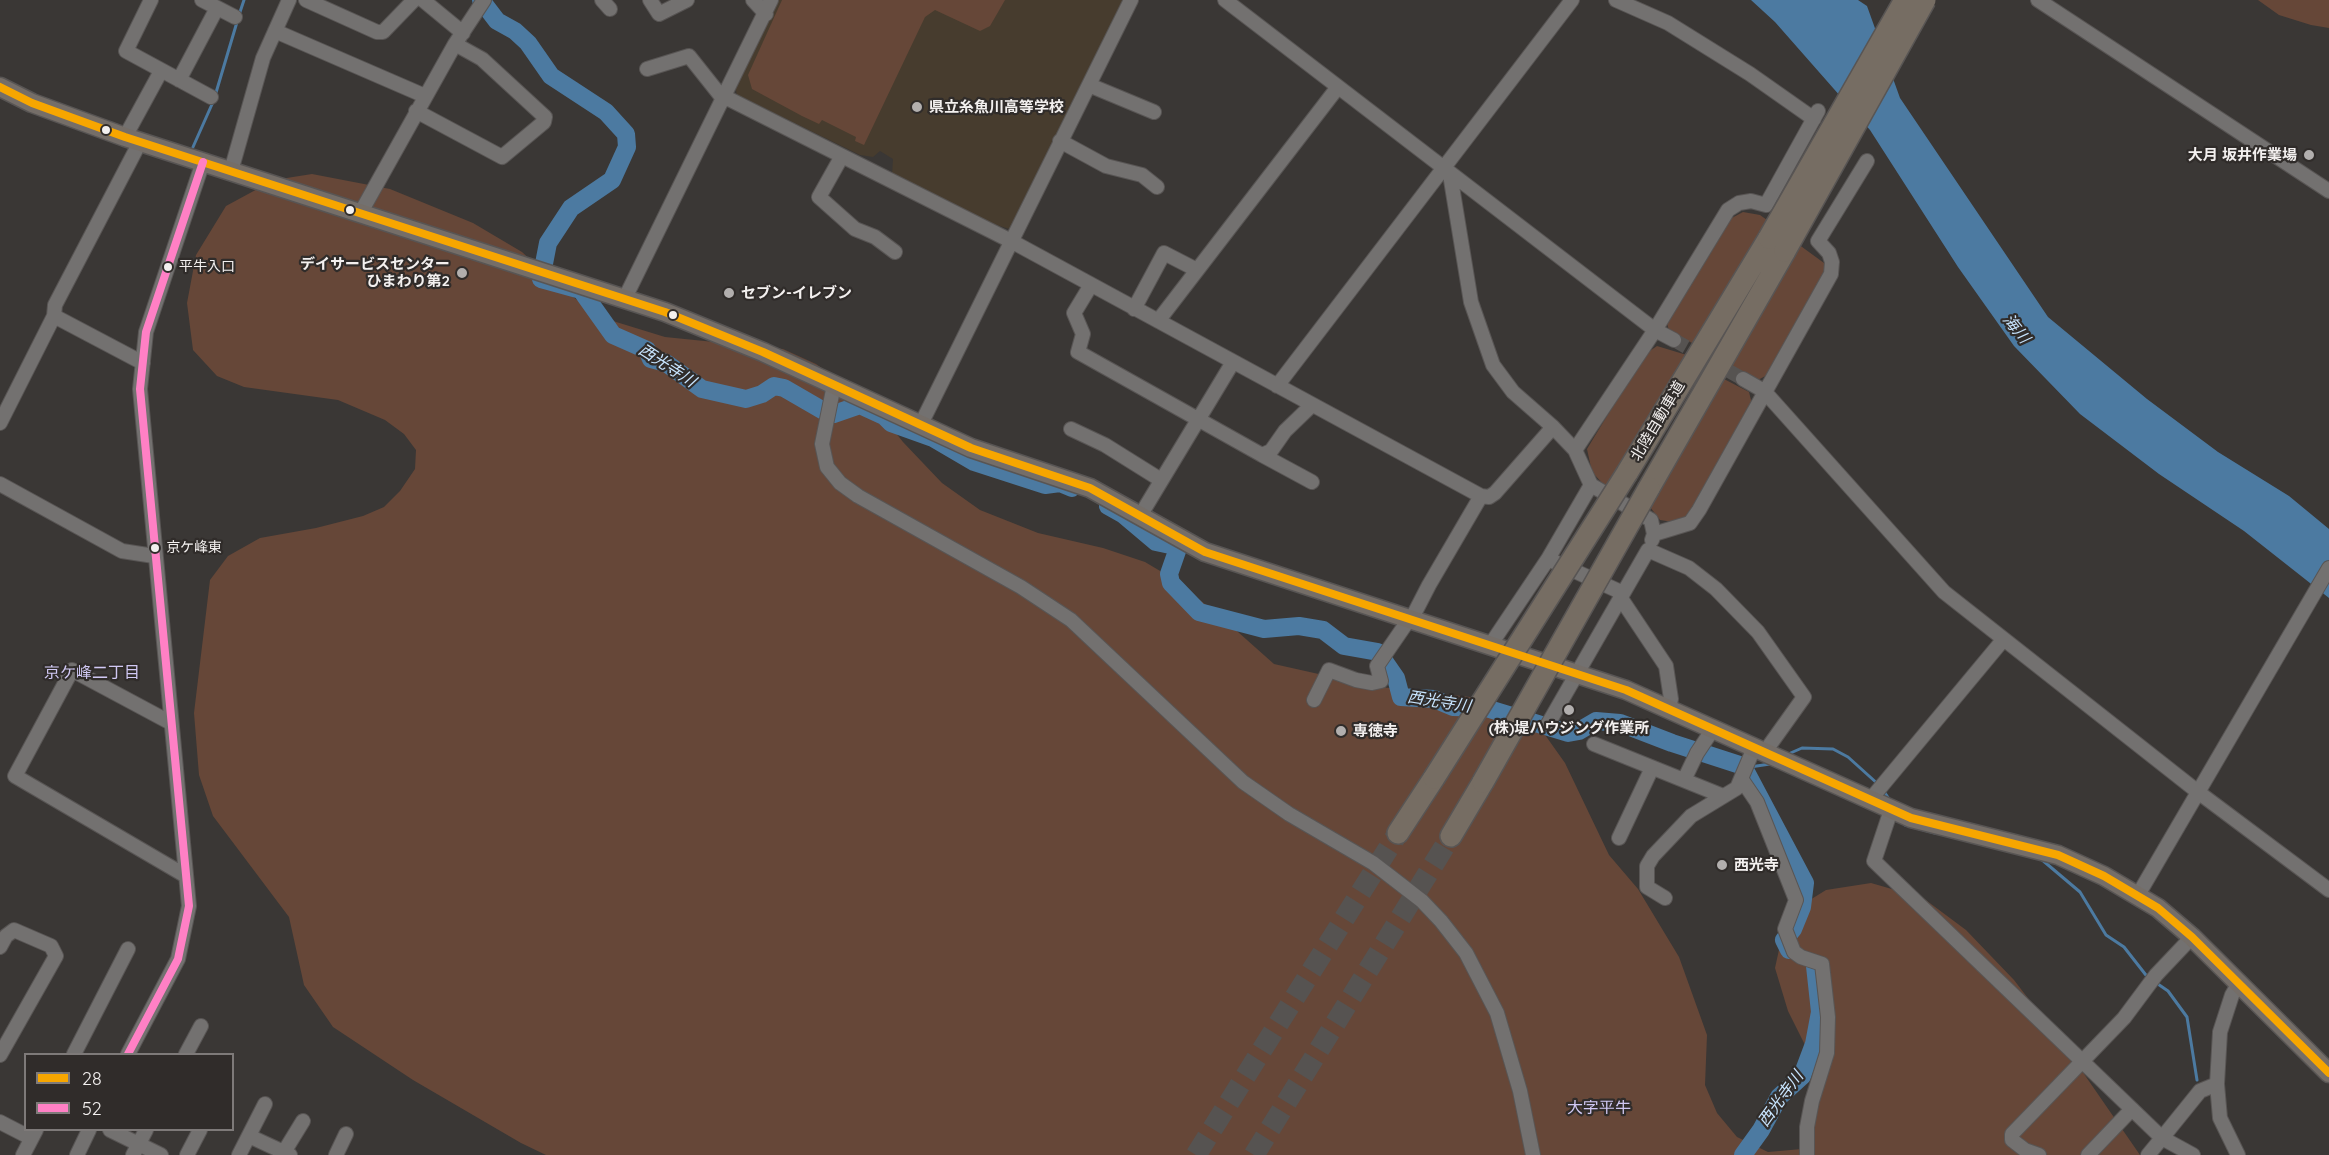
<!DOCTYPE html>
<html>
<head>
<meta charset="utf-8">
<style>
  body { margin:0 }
  #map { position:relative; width:2329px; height:1155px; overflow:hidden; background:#3a3735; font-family:Quicksand,sans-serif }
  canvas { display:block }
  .legend { position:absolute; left:24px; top:1053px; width:210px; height:78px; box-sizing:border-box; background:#302c2a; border:2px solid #7e7a79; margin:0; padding:8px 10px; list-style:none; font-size:18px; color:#f3f0ef }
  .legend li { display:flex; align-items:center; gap:12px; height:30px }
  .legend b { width:30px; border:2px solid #7e7a79 }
</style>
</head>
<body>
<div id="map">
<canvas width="2329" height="1155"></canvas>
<ul class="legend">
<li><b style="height:8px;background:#f7a600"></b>28</li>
<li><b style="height:8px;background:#ff80c5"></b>52</li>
</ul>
</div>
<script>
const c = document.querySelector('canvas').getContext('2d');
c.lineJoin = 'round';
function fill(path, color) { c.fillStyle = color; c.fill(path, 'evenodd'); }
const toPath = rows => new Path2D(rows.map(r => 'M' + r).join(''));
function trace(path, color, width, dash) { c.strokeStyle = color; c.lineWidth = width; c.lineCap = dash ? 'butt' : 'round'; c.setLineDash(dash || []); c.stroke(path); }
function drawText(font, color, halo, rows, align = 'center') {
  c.font = font + ' Quicksand,"Noto Sans JP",sans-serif'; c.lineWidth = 4.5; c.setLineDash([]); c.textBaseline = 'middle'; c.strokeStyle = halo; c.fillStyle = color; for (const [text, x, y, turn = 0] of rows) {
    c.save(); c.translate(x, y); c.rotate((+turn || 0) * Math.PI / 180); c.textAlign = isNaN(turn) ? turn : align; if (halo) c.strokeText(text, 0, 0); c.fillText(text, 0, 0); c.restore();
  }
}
const education = toPath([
  [776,0,1128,0,1013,230,993,224,892,175,893,159,880,151,873,157,860,155,737,95,735,85]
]);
const green = toPath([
  [782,0,1005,0,990,26,980,31,935,10,925,17,864,145,855,141,856,137,822,120,819,124,802,116,752,89,748,75],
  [2258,0,2329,0,2329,28,2311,25,2279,15],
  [312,174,390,189,473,223,522,252,561,288,600,317,665,337,783,349,816,364,872,403,903,442,942,483,980,510,1038,533,1103,548,1145,562,1172,578,1220,616,1274,664,1372,686,1470,697,1511,709,1543,732,1565,763,1609,855,1638,889,1679,957,1707,1035,1705,1085,1717,1113,1737,1137,1768,1152,1802,1149,1820,1096,1813,1061,1788,1011,1775,968,1782,936,1797,908,1826,890,1871,883,1923,898,1966,930,2014,980,2064,1045,2140,1155,546,1155,521,1143,413,1080,333,1027,304,985,289,917,213,816,199,775,194,713,210,580,228,556,260,538,316,528,363,516,384,507,400,491,415,469,416,450,404,434,385,420,338,400,244,387,217,376,193,350,187,303,196,255,226,206,274,180],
  [1743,212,1760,215,1767,220,1747,261,1696,345,1669,331,1667,323,1728,220],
  [1798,244,1824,263,1825,273,1767,375,1758,380,1732,366],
  [1657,346,1690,356,1611,484,1605,486,1592,472,1587,449,1644,355],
  [1724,379,1749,392,1752,404,1687,518,1673,522,1660,520,1650,507]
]);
const water = toPath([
  [1751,0,1858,0,1867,6,1900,98,2048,317,2147,399,2218,452,2289,496,2329,529,2329,598,2244,531,2159,474,2080,414,2014,346,1958,267,1870,130,1775,22]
]);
const stream = toPath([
  [239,15,244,0],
  [215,96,237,22],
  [193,147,213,102],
  [1786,755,1802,748,1833,749,1848,757,1879,785],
  [1750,767,1770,764],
  [1883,790,1891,802],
  [1905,825,1935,833],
  [2041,859,2080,892,2106,935,2124,947,2149,979],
  [2155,982,2168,991,2187,1017,2197,1080]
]);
const river = toPath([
  [481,0,497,21,515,31,528,43,551,76,606,112,626,134,627,147,612,180,571,208,548,243,541,279,581,290,613,335,647,350,651,359,666,363,702,389,746,399,762,394,774,386,784,388,822,410,834,414,860,405,884,416,891,423,933,438,974,462,1045,485,1060,483,1072,488],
  [1108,506,1124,515,1156,542,1175,546,1177,551,1169,574,1171,583,1199,612,1264,629,1299,626,1323,630,1344,646,1378,652,1396,678,1401,697,1434,699,1453,707,1486,708,1568,733,1579,731,1596,721,1620,723,1672,743,1743,766,1805,883,1802,907,1793,929,1784,940,1789,950],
  [1743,1155,1761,1130,1779,1097,1802,1076,1814,1044,1820,1012,1815,966]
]);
const minorTunnel = toPath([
  [1674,340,1743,379]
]);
const highwayTunnel = toPath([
  [1196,1155,1398,833],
  [1254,1155,1451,836]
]);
const minor = toPath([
  [151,0,126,51,211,97],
  [202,0,235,17],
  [306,0,377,32,383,32,414,0],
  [423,0,463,33],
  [602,0,610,9],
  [650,0,659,14,687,0],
  [753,0,766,14],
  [1225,0,1655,330,1674,340],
  [1616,0,1668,23,1750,74,1814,119],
  [2038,0,2329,191],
  [275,31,425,96],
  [647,69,689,56,724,100],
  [179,80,217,8],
  [1089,85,1154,112],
  [725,97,1011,241,1481,496,1489,497,1495,493,1553,427,1575,450,1591,485,1548,559,1623,593],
  [416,111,502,157,544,122,545,117,482,59,455,44],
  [125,137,161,71],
  [1060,141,1106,166,1142,175,1157,187],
  [842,156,819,197,855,229,875,237,895,252],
  [231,171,263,58,289,0],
  [1450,174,1471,302,1493,365,1513,392,1553,427],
  [361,212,455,44,484,0],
  [1091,285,1074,313,1083,334,1078,352,1262,455,1271,451,1285,431,1312,405],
  [625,298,771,0],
  [1134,309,1164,253,1197,270],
  [54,316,143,363],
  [1158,321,1338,87],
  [1743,379,1764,391,1944,592,2198,792,2329,890],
  [834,385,822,444,827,467,840,483,858,496,1021,587,1071,620,1243,782,1289,814,1373,863,1422,901,1441,921,1466,953,1497,1013,1520,1091,1533,1155],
  [1277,386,1572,0],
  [0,423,54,316,55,305,140,142],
  [921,424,1131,0],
  [1071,429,1105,445,1161,480],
  [1575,450,1655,330,1728,210,1739,203,1751,201,1766,205,1818,111],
  [1262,455,1312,482],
  [0,484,122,551,154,556],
  [1591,485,1651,520,1654,534,1652,540],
  [1140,516,1233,362],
  [1654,534,1690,523,1699,510,1831,274,1832,262,1829,253,1818,241,1867,161],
  [1620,597,1666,666,1671,699,1669,709],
  [1412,618,1429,585,1481,496],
  [1491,644,1548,559],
  [1314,700,1329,670,1356,680,1372,683,1381,681,1377,666,1410,618],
  [171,723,72,670,15,776,186,876],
  [1548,724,1648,550,1689,568,1716,589,1758,632,1804,697,1764,753],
  [1594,744,1723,796],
  [1684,780,1697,753,1713,729],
  [1742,780,1757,802,1796,900,1785,929,1794,952,1801,957,1822,964,1828,1017,1827,1053,1812,1101,1807,1127,1807,1155],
  [1870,800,2003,640],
  [1891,810,1874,861,2162,1138,2200,1091,2217,1084],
  [1619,838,1652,768],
  [2138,895,2329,568],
  [1665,898,1647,887,1647,866,1653,856,1691,816,1737,788,1754,748],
  [0,947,6,936,14,930,51,946,56,956,0,1055],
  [74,1054,128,949],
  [128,1054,178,959,189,906,140,389,146,332,203,162],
  [186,1054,201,1026],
  [0,1122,31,1138],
  [110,1130,161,1155],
  [249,1136,290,1155],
  [284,1152,303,1121],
  [23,1155,36,1130],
  [77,1155,89,1130],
  [133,1155,146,1130],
  [187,1155,200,1130],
  [239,1155,265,1104],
  [336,1155,346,1134],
  [2039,1155,2025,1150,2012,1140,2012,1134,2124,1018,2156,975,2192,937],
  [2088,1155,2132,1109],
  [2148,1155,2162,1138,2193,1155],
  [2238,1155,2220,1118,2217,1084,2220,1032,2232,995,2239,983]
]);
const major = toPath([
  [0,87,32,103,125,137,665,312,763,352,971,448,1090,488,1205,552,1626,690,1911,818,2058,855,2104,876,2158,908,2192,937,2329,1073]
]);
const highway = toPath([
  [1627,473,1769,238],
  [1649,488,1785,251],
  [1398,833,1434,778],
  [1451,836,1483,782]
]);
const highwayBridge = toPath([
  [1769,238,1905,0],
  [1785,251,1925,0],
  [1434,778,1627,473],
  [1483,782,1649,488]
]);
const bus1 = toPath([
  [0,87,32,103,125,137,665,312,763,352,971,448,1090,488,1205,552,1626,690,1911,818,2058,855,2104,876,2158,908,2192,937,2329,1073]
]);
const bus2 = toPath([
  [128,1054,178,959,189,906,140,389,146,332,203,162]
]);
const markers = [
  [917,107,6,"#b2afae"],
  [106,130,5,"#f3f0ef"],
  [2309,155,6,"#b2afae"],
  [350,210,5,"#f3f0ef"],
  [168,267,5,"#f3f0ef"],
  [462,273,6,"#b2afae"],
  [729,293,6,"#b2afae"],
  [673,315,5,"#f3f0ef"],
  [155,548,5,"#f3f0ef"],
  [1569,710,6,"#b2afae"],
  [1341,731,6,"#b2afae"],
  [1722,865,6,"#b2afae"]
];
const busNames = [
  ["平牛入口",179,267],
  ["京ケ峰東",166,548]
];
const poiNames = [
  ["県立糸魚川高等学校",929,107],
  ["大月 坂井作業場",2297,155,"right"],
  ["デイサービスセンター",450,264,"right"],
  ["ひまわり第2",450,281,"right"],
  ["セブン-イレブン",741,293],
  ["(株)堤ハウジング作業所",1569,728,"center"],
  ["専徳寺",1353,731],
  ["西光寺",1734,865]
];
const streetNames = [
  ["北陸自動車道",1658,421,-59]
];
const waterNames = [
  ["海川",2016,329,51],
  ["西光寺川",667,366,33],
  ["西光寺川",1439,702,9],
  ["西光寺川",1781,1099,-54]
];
const neighbourhoodNames = [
  ["京ケ峰二丁目",92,673],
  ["大字平牛",1599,1108]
];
fill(education, '#473c2e');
fill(green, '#664738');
fill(water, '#4c7aa1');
trace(stream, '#4c7aa1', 3);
trace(river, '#4c7aa1', 18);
trace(minorTunnel, '#565351', 14, [14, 7]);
trace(highwayTunnel, '#565351', 21, [21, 10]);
trace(minor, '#585554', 16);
trace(major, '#585554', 21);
trace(highway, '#585554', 24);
trace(minor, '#737170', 14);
trace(major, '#756e68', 18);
trace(highway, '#766d63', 21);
trace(highwayBridge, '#585554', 24, []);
trace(highwayBridge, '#766d63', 21);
trace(bus1, '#f7a600', 8);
trace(bus2, '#ff80c5', 8);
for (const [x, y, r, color] of markers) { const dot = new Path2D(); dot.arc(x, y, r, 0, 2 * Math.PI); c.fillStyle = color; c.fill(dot); trace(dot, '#302c2a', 2); }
drawText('14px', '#f3f0ef', '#302c2a', busNames, 'left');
drawText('bold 15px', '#f3f0ef', '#302c2a', poiNames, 'left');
drawText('15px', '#f3f0ef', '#302c2a', streetNames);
drawText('italic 16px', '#c8e5ff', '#302c2a', waterNames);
drawText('16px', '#d0c8f3', '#302c2a', neighbourhoodNames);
</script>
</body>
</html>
